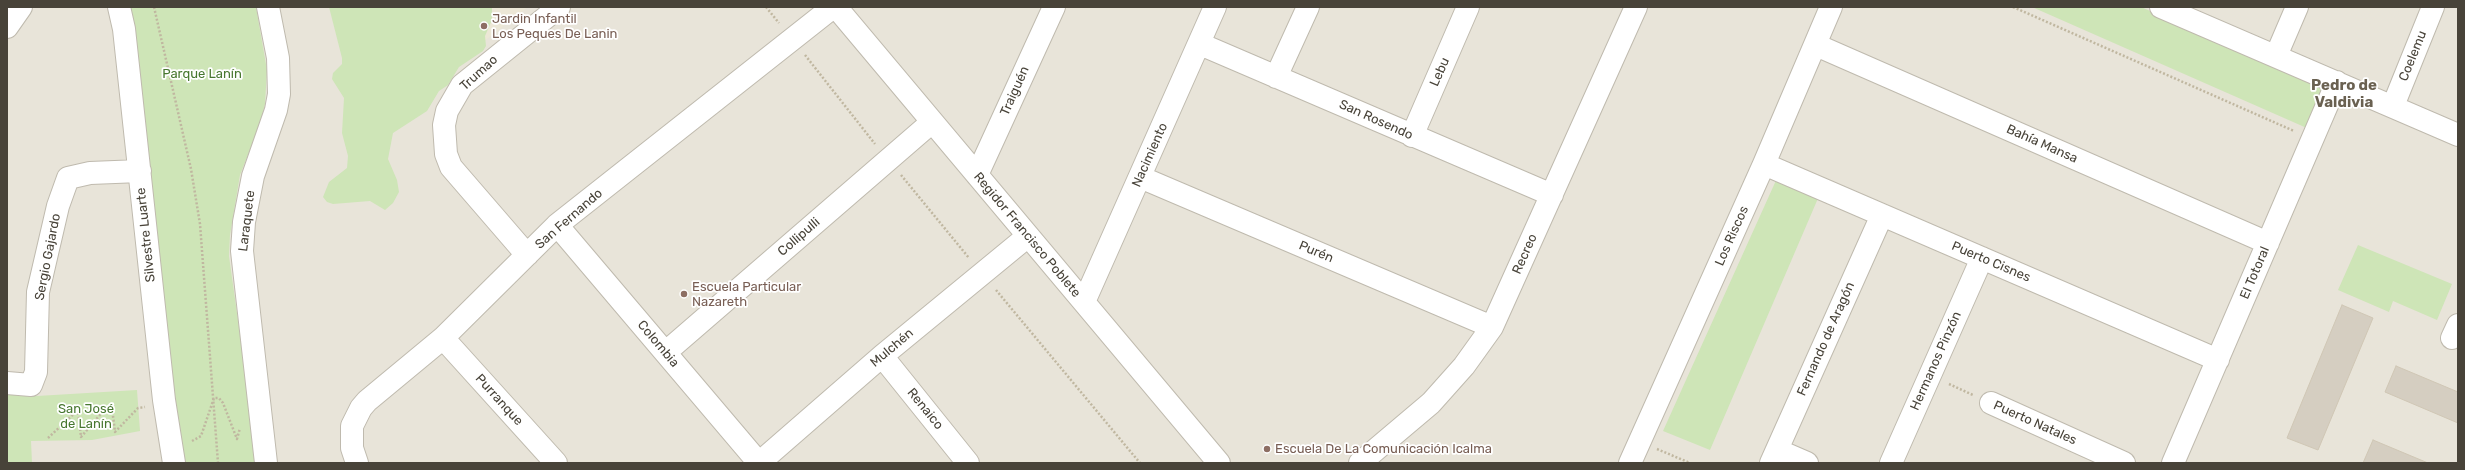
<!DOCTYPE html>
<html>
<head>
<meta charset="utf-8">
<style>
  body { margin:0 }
  #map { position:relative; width:2465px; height:470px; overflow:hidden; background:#f4f2eb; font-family:Rubik,sans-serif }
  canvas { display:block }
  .frame { position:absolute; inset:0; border:8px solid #484339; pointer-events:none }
</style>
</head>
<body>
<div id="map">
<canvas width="2465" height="470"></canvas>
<div class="frame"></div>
</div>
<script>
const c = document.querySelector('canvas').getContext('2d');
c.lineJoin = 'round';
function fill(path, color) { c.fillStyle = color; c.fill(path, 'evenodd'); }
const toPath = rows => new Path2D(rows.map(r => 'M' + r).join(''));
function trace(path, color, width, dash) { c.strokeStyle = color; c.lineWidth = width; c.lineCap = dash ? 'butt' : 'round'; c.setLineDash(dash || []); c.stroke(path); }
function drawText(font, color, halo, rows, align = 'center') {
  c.font = font + ' Rubik,sans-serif'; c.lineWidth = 3.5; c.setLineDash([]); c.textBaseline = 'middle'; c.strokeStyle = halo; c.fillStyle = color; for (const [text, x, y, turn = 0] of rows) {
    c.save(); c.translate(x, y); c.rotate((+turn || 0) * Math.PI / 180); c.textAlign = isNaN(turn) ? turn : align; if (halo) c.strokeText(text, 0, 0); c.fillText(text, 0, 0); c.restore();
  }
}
const residential = toPath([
  [7,7,2458,7,2458,463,7,463]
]);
const education = toPath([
  [452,7,528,7,478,46]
]);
const green = toPath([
  [129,7,256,7,267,70,265,104,260,124,240,175,230,235,229,256,258,463,185,463,170,368],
  [329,7,492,7,492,20,485,36,486,46,483,51,459,67,448,85,439,91,427,111,393,133,388,159,397,180,399,192,393,203,385,210,370,201,333,204,327,202,323,197,329,182,347,168,348,156,342,133,344,98,332,79,333,73,342,64,342,58],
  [2032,7,2141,7,2328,88,2309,129],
  [1778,176,1819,196,1710,450,1663,431],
  [2358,245,2452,284,2437,320,2393,301,2389,312,2338,290],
  [137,390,140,431,92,440,31,441,32,463,7,463,7,393,37,396]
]);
const building = toPath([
  [2342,305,2373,318,2318,450,2287,438,2342,305],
  [2396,366,2458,392,2458,423,2385,392,2396,366],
  [2373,440,2428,463,2363,463,2373,440]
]);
const path = toPath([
  [154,7,191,169,200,224,218,463],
  [766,7,779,23],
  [2013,7,2294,131],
  [805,55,875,144],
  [901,175,969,258],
  [996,290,1140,463],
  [1949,384,1973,395],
  [48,438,78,410,81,437,105,409,112,408,115,432,138,408,145,407],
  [192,441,201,436,214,398,219,398,223,403,237,439,240,428],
  [1657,449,1690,463]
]);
const minor = toPath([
  [119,7,124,29,164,400,174,463],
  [836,7,1219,463],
  [2161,7,2458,135],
  [7,27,21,7],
  [1200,44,1552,195],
  [1816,45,2268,243],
  [2276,56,2297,7],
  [1276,77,1308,7],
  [2393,106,2433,7],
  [1412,136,1468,7],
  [1764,164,2218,360],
  [977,175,1054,7],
  [1140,177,1492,327],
  [557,225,759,463],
  [527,255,451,167,446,154,444,125,447,111,462,85,559,7],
  [1084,302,1215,7],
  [443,338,556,463],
  [2452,338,2458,325],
  [666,352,932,122],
  [882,356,968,463],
  [7,383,31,385,36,372,38,292,58,206,68,178,90,173,140,171],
  [1991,403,2124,463],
  [1777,450,1807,463],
  [266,463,242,251,244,222,253,176,276,110,279,94,278,58,268,7],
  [357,463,352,448,352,426,361,408,367,401,443,338,557,225,833,7],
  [759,463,882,356,1028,236],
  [1360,463,1431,403,1464,366,1492,327,1636,7],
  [1630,463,1764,164,1831,7],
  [1771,463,1882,215],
  [1891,463,1982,258],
  [2173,463,2337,82]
]);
const markers = [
  [484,26,4,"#8d6e63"],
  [684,294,4,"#8d6e63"],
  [1267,449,4,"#8d6e63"]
];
const educationNames = [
  ["Jardin Infantil",492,19],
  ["Los Peques De Lanin",492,34],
  ["Escuela Particular",692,287],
  ["Nazareth",692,302],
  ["Escuela De La Comunicación Icalma",1275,449]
];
const streetNames = [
  ["Coelemu",2413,56,-68],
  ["Lebu",1440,72,-66],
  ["Trumao",479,73,-42],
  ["Traiguén",1015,91,-66],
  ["San Rosendo",1376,120,24],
  ["Bahía Mansa",2042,144,24],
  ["Nacimiento",1150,155,-66],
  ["San Fernando",569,219,-41],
  ["Laraquete",247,221,-83],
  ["Silvestre Luarte",146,235,-96],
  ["Regidor Francisco Poblete",1027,235,50],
  ["Los Riscos",1732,236,-66],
  ["Collipulli",799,237,-41],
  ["Purén",1316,252,23],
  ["Recreo",1525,254,-66],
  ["Sergio Gajardo",48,257,-79],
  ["Puerto Cisnes",1991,262,23],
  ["El Totoral",2255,273,-67],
  ["Fernando de Aragón",1826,339,-66],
  ["Colombia",658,344,50],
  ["Mulchén",892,348,-40],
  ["Hermanos Pinzón",1936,361,-66],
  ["Purranque",499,400,48],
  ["Renaico",925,409,51],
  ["Puerto Natales",2035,423,24]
];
const parkNames = [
  ["Parque Lanín",202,74],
  ["San José",86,409],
  ["de Lanín",86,424]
];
const quarterNames = [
  ["Pedro de",2344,86],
  ["Valdivia",2344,103]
];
fill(residential, '#e8e4d9');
fill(education, '#ece7d6');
fill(green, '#cee5b7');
fill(building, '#d5cec1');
trace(building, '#d0c7b5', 1);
trace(minor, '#bfbaae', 24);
trace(path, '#c0b7a0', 2.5, [2, 2]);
trace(minor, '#fff', 22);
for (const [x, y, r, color] of markers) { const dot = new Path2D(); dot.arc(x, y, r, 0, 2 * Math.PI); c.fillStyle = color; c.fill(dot); trace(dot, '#fff', 1.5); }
drawText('13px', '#785e54', '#fff', educationNames, 'left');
drawText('13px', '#484339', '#fff', streetNames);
drawText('13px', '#47772f', '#fff', parkNames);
drawText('bold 15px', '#6a6151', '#fff', quarterNames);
</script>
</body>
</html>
